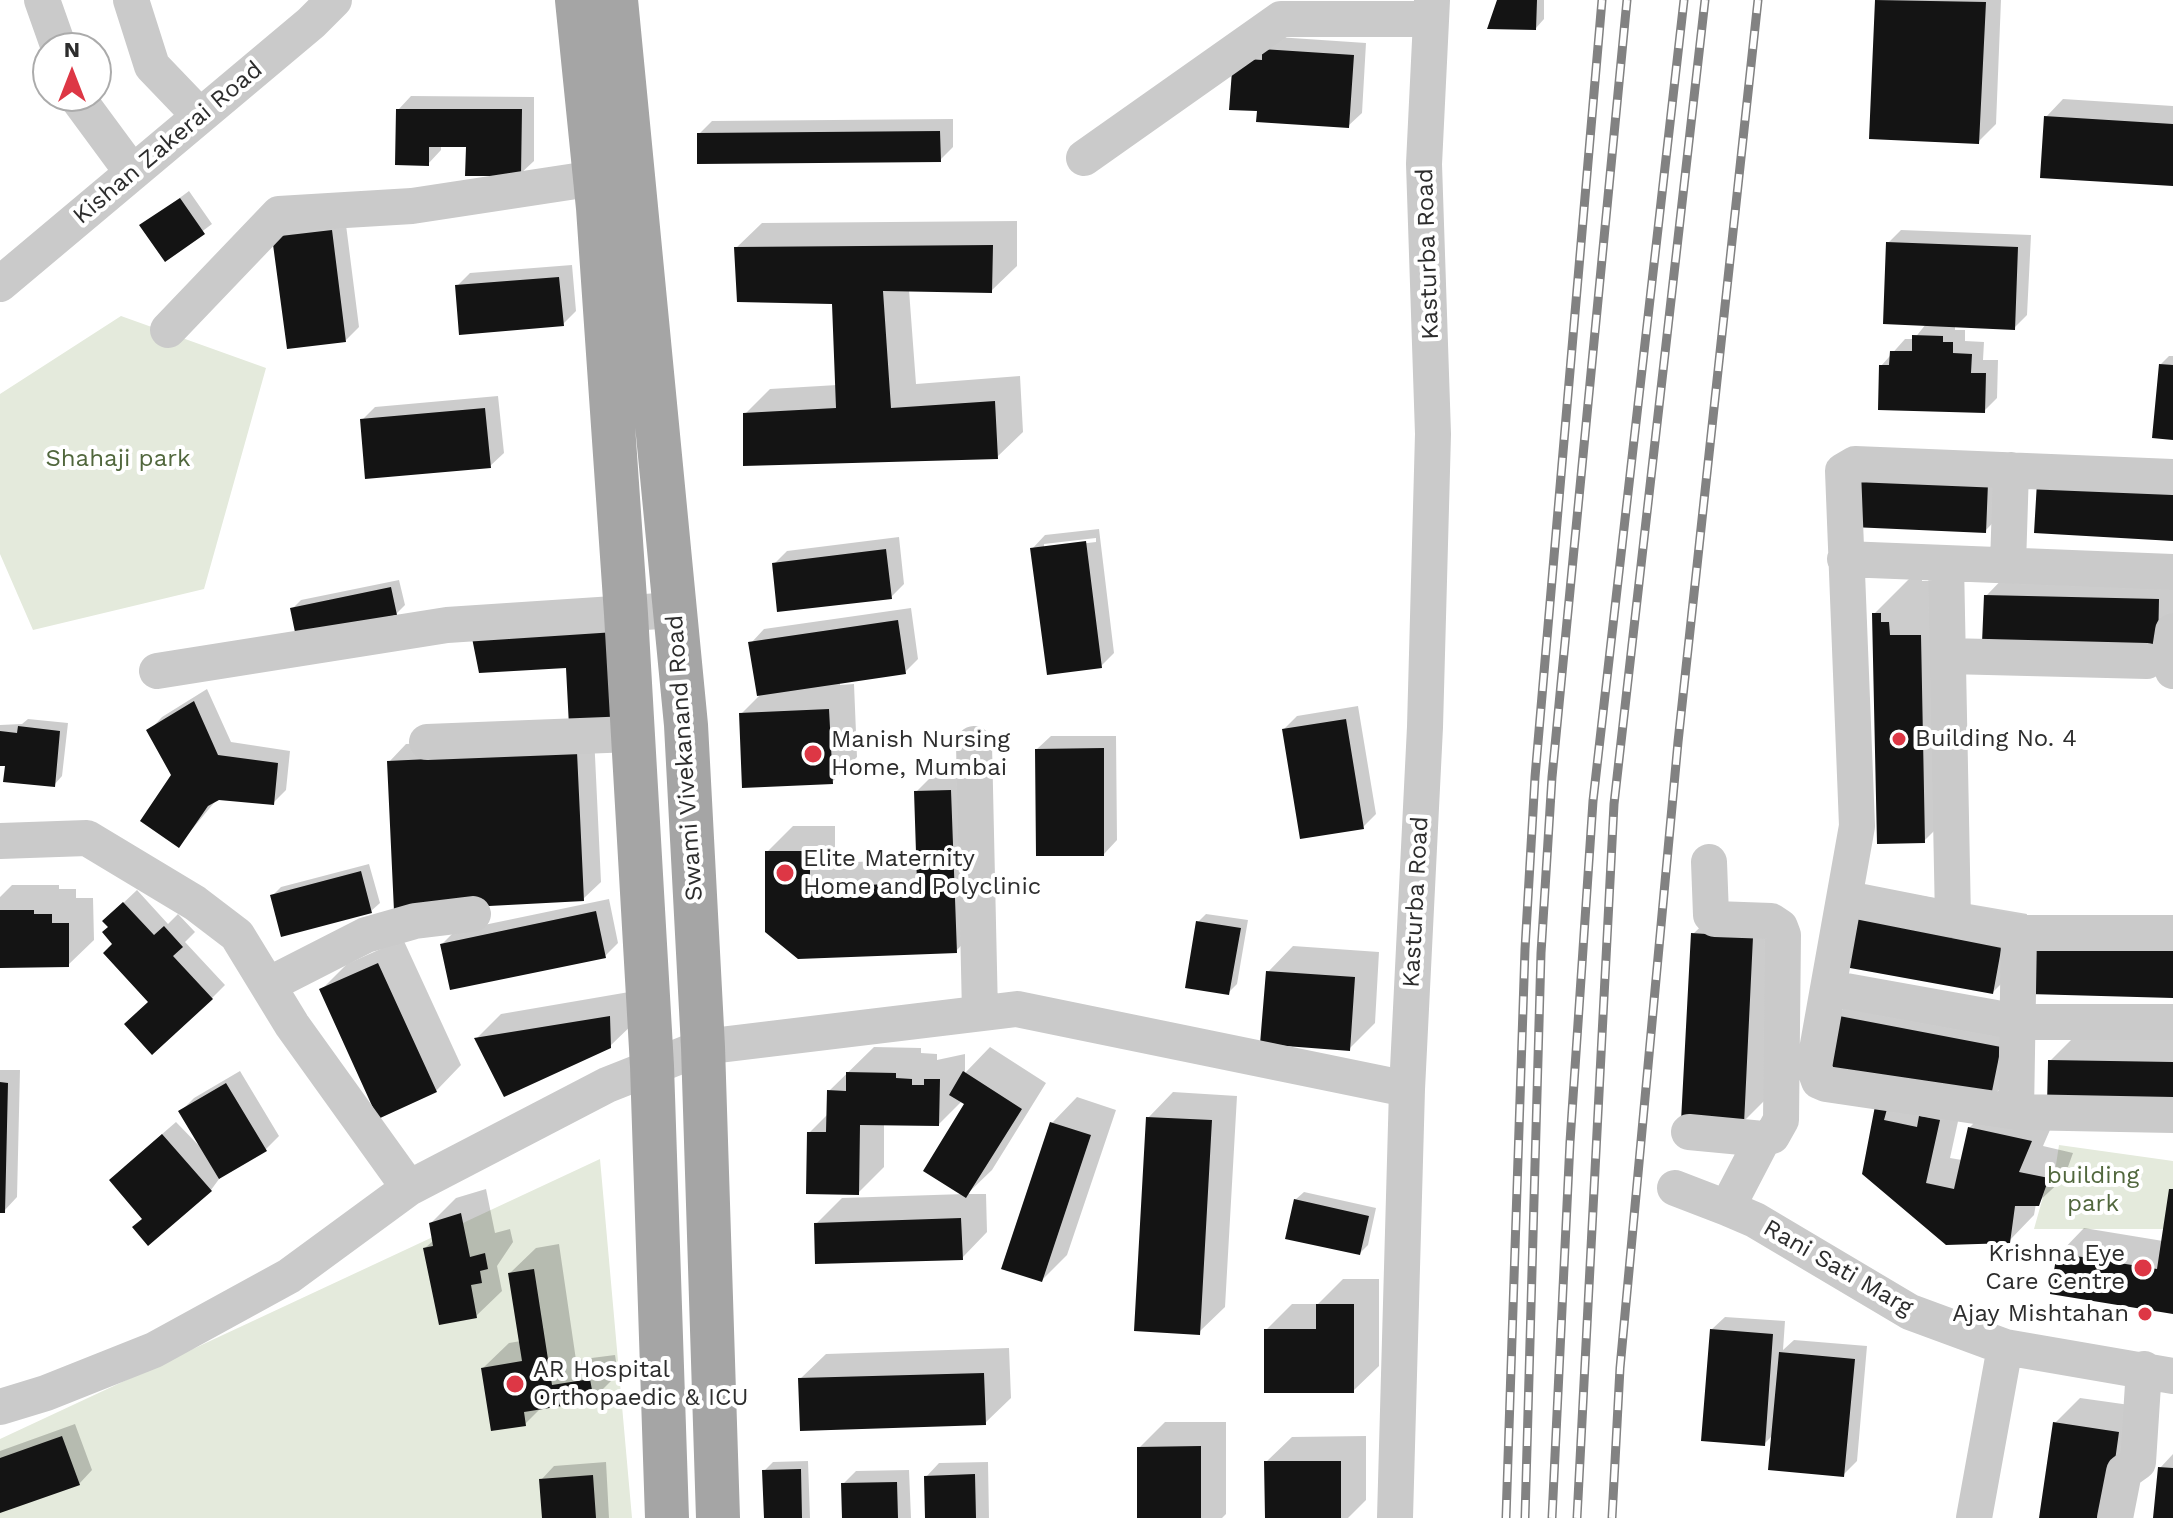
<!DOCTYPE html>
<html>
<head>
<meta charset="utf-8">
<style>
  body { margin:0 }
  #map { position:relative; width:2173px; height:1518px; overflow:hidden; background:#fff; font-family:"Work Sans",sans-serif }
  canvas { display:block }
  .north { position:absolute; left:32px; top:32px; width:80px; height:80px; box-sizing:border-box; background:#fff; border:2px solid #ababab; border-radius:50%; rotate:0deg; font-size:22px; font-weight:700; line-height:32px; text-align:center; color:#2d2d2d }
  .north::after { content:''; display:block; margin:auto; width:28px; height:36px; background:#dd3745; clip-path:polygon(50% 0,100% 100%,50% 72%,0 100%) }
</style>
</head>
<body>
<div id="map">
<canvas width="2173" height="1518"></canvas>
<div class="north">N</div>
</div>
<script>
const c = document.querySelector('canvas').getContext('2d');
c.lineJoin = 'round';
function fill(path, color) { c.fillStyle = color; c.fill(path, 'evenodd'); }
const toPath = rows => new Path2D(rows.map(r => 'M' + r).join(''));
function trace(path, color, width, dash) { c.strokeStyle = color; c.lineWidth = width; c.lineCap = dash ? 'butt' : 'round'; c.setLineDash(dash || []); c.stroke(path); }
function drawText(font, color, halo, rows, align = 'center') {
  c.font = font + ' "Work Sans",sans-serif'; c.lineWidth = 8; c.setLineDash([]); c.textBaseline = 'middle'; c.strokeStyle = halo; c.fillStyle = color; for (const [text, x, y, turn = 0] of rows) {
    c.save(); c.translate(x, y); c.rotate((+turn || 0) * Math.PI / 180); c.textAlign = isNaN(turn) ? turn : align; if (halo) c.strokeText(text, 0, 0); c.fillText(text, 0, 0); c.restore();
  }
}
const green = toPath([
  [121,316,266,368,204,589,33,630,0,554,0,394],
  [2059,1145,2173,1161,2173,1229,2034,1229,2046,1186,2055,1171],
  [600,1159,632,1518,0,1518,0,1439]
]);
const shadow = toPath([
  [1500,0,1544,0,1544,19,1536,28],
  [1877,0,2001,0,1996,124,1978,142,1871,137],
  [1277,37,1366,43,1362,113,1348,126,1259,109,1235,59],
  [411,96,534,97,534,161,520,174,468,145,441,145,441,150,428,164,398,110],
  [2063,99,2173,106,2173,184,2046,117],
  [953,119,953,147,940,160,699,134,712,121],
  [189,191,212,224,165,259,142,226],
  [345,217,359,327,346,340,274,237,287,224],
  [1017,221,1017,266,991,291,909,290,916,384,1020,376,1023,432,997,457,745,414,770,389,837,385,834,302,736,248,762,223],
  [1901,230,2031,235,2027,315,2014,328,1955,326,1955,330,1965,330,1965,341,1984,342,1983,360,1998,360,1997,398,1984,411,1881,366,1905,339,1914,339,1926,324,1888,243],
  [572,265,576,311,563,324,457,286,470,273],
  [2169,356,2173,356,2173,438,2161,364],
  [498,396,504,453,490,466,362,420,375,407],
  [2012,459,2010,505,1985,531,1854,525],
  [1099,529,1114,653,1101,666,1032,549,1045,535],
  [1096,538,1096,542,1044,548,1044,544],
  [899,537,904,584,891,597,774,564,787,551],
  [2011,570,2173,574,2173,629,1986,596],
  [1916,572,1922,572,1922,581,1930,581,1966,799,1924,841,1874,614],
  [399,580,405,605,396,614,292,609,301,600],
  [911,608,918,659,905,672,840,682,840,685,854,684,857,757,832,782,741,714,759,696,751,643,764,629],
  [207,689,231,742,290,751,286,790,273,803,218,798,179,845,173,776,149,731,162,717],
  [1358,706,1376,814,1363,827,1284,729,1297,716],
  [28,719,68,723,62,776,54,785,0,764,0,725,22,724],
  [594,735,601,882,583,899,389,762,406,744],
  [1051,736,1116,736,1117,840,1104,854,1037,749],
  [976,765,981,925,956,951,799,957,767,852,793,826,835,826,835,863,918,859,916,792,941,767],
  [369,864,380,903,371,911,272,896,281,887],
  [12,885,59,885,59,889,76,889,76,898,93,898,94,940,68,965,0,966,0,897],
  [1876,888,2027,914,2018,967,1993,992],
  [137,890,168,924,178,914,195,932,185,942,225,985,212,998,150,1001,115,943,110,927,118,908],
  [609,899,618,943,605,956,442,944,455,931],
  [1719,909,1778,912,1768,1097,1743,1122,1693,934],
  [1206,914,1248,920,1237,984,1228,993,1198,922],
  [403,939,461,1065,436,1091,321,990,347,964],
  [1293,946,1379,952,1375,1023,1349,1049,1268,972],
  [1861,990,2025,1022,2015,1073,1990,1099,1964,1094,1950,1158,1962,1160,1969,1128,1995,1102,2056,1116,2043,1146,2073,1153,2064,1178,2036,1204,2034,1215,2009,1241,1947,1243,1877,1107,1836,1016],
  [635,991,636,1021,610,1046,476,1039,501,1014],
  [2075,1036,2173,1037,2173,1106,2050,1061],
  [874,1047,921,1048,921,1053,937,1054,937,1060,965,1054,965,1073,990,1047,1046,1083,992,1170,967,1194,986,1194,987,1232,962,1258,816,1224,842,1198,964,1194,967,1104,962,1101,939,1124,884,1123,884,1167,858,1193,809,1133,829,1113,829,1091],
  [0,1070,20,1070,17,1197,4,1211,0,1211],
  [240,1071,279,1136,266,1149,222,1175,211,1190,144,1218,124,1167,176,1122,205,1152,181,1111,194,1098],
  [1173,1092,1237,1096,1225,1307,1199,1332,1148,1118],
  [1077,1097,1116,1110,1067,1255,1042,1280,1052,1123],
  [2173,1188,2173,1312,2059,1254,2084,1228,2163,1241],
  [486,1189,495,1233,510,1229,513,1242,497,1266,502,1291,476,1316,425,1248,434,1240,431,1223,456,1198],
  [1304,1192,1376,1208,1368,1245,1360,1253,1295,1200],
  [559,1244,576,1360,615,1355,618,1374,593,1399,542,1407,525,1424,483,1368,509,1343,521,1341,510,1273,536,1248],
  [1343,1279,1379,1279,1379,1366,1353,1391,1266,1330,1292,1304,1318,1304],
  [1725,1317,1785,1321,1783,1350,1794,1340,1867,1346,1857,1461,1843,1475,1773,1435,1764,1444,1711,1330],
  [1009,1348,1011,1398,985,1423,800,1379,826,1354],
  [2080,1398,2144,1407,2127,1518,2041,1518,2055,1423],
  [1165,1422,1226,1422,1226,1514,1222,1518,1139,1518,1139,1448],
  [75,1424,92,1470,79,1484,0,1511,0,1451],
  [1366,1436,1366,1500,1348,1518,1267,1518,1266,1462,1292,1437],
  [2173,1454,2173,1518,2155,1518,2160,1468],
  [808,1461,810,1518,766,1518,764,1471,773,1462],
  [606,1462,609,1518,544,1518,541,1480,554,1466],
  [988,1462,989,1518,927,1518,926,1477,939,1463],
  [909,1470,911,1518,844,1518,843,1484,856,1471]
]);
const building = toPath([
  [1497,0,1537,0,1536,30,1487,29],
  [1875,0,1986,2,1979,144,1869,139],
  [1262,49,1354,55,1349,128,1256,122,1257,111,1229,110,1233,58,1262,60],
  [396,109,522,109,521,176,465,176,466,147,429,147,429,166,395,165],
  [2044,116,2173,124,2173,186,2040,178],
  [940,131,941,162,697,164,697,133],
  [180,198,205,234,165,262,139,225],
  [332,230,346,342,287,349,272,237],
  [1886,242,2018,247,2015,330,1883,324],
  [993,245,992,293,883,291,891,408,995,401,998,459,743,466,743,413,836,408,832,304,737,302,734,247],
  [559,277,564,326,459,335,455,285],
  [1912,335,1943,336,1943,342,1953,342,1953,353,1972,354,1971,373,1986,373,1985,413,1878,410,1879,365,1889,365,1890,351,1912,351],
  [2159,364,2173,365,2173,440,2152,438],
  [485,408,491,468,365,479,360,419],
  [1854,478,1988,483,1986,533,1852,527],
  [2037,482,2173,490,2173,541,2034,533],
  [1086,541,1102,668,1047,675,1030,548],
  [886,549,892,599,777,612,772,563],
  [391,587,397,615,296,637,290,608],
  [1984,595,2159,599,2158,647,1982,643],
  [1872,613,1881,613,1881,622,1889,622,1890,635,1921,635,1925,843,1877,844],
  [898,620,906,674,757,696,748,642],
  [614,627,622,723,569,726,566,668,479,673,472,638],
  [194,701,218,755,278,763,274,805,219,800,208,806,179,848,140,821,171,775,146,730],
  [829,709,833,784,742,788,739,713],
  [1346,719,1364,829,1300,839,1282,729],
  [18,726,60,731,55,787,3,782,5,766,0,766,0,731,17,733],
  [1104,748,1104,856,1036,856,1035,749],
  [577,752,584,901,394,911,387,761],
  [951,790,957,953,798,959,765,932,765,851,810,851,810,887,917,883,914,791],
  [361,871,372,913,281,937,270,895],
  [123,902,154,935,164,926,183,947,173,956,213,999,152,1055,124,1024,148,1002,103,953,112,944,102,932,108,927,102,921],
  [0,910,34,910,34,914,52,914,52,923,69,923,69,967,0,968],
  [596,911,606,958,450,990,440,944],
  [1848,912,2003,939,1993,994,1839,966],
  [1196,921,1241,928,1229,995,1185,988],
  [1691,933,1753,937,1744,1124,1681,1121],
  [2031,943,2173,947,2173,998,2029,994],
  [378,963,437,1092,378,1119,319,989],
  [1266,971,1355,977,1350,1051,1260,1044],
  [1834,1015,2001,1047,1990,1101,1823,1068],
  [610,1016,611,1048,504,1097,474,1038],
  [2048,1060,2173,1062,2173,1108,2047,1106],
  [963,1071,1022,1109,966,1198,923,1171,964,1104,949,1095],
  [846,1072,896,1073,896,1078,912,1079,912,1085,924,1085,924,1079,940,1079,939,1126,860,1125,859,1195,806,1194,807,1132,826,1132,827,1090,846,1091],
  [0,1082,8,1083,5,1213,0,1213],
  [226,1083,267,1151,219,1179,178,1111],
  [1875,1106,1887,1109,1884,1120,1917,1127,1919,1116,1940,1120,1926,1183,1954,1189,1968,1127,2032,1141,2019,1172,2049,1178,2039,1206,2015,1206,2010,1243,1946,1245,1862,1174],
  [1146,1117,1212,1120,1200,1335,1134,1331],
  [1050,1122,1091,1135,1042,1282,1001,1269],
  [162,1134,212,1191,148,1246,132,1227,142,1219,109,1180],
  [2169,1189,2173,1189,2173,1314,2050,1294,2057,1253,2157,1269],
  [1294,1199,1369,1216,1360,1255,1285,1239],
  [461,1213,470,1257,485,1253,488,1269,480,1271,482,1283,471,1285,477,1318,439,1325,423,1248,433,1246,429,1223],
  [961,1218,963,1260,815,1264,814,1223],
  [534,1269,552,1385,590,1379,594,1401,524,1412,526,1426,491,1431,481,1368,522,1361,508,1273],
  [1316,1304,1354,1304,1354,1393,1264,1393,1264,1329,1316,1329],
  [1710,1329,1773,1334,1765,1446,1701,1441],
  [1779,1352,1855,1359,1844,1477,1768,1470],
  [984,1373,986,1425,800,1431,798,1378],
  [2053,1422,2119,1432,2107,1518,2039,1518],
  [62,1436,80,1485,0,1513,0,1458],
  [1201,1446,1201,1518,1137,1518,1137,1447],
  [1264,1461,1341,1461,1341,1518,1265,1518],
  [2158,1467,2173,1468,2173,1518,2153,1518],
  [801,1469,802,1518,764,1518,762,1470],
  [975,1474,976,1518,925,1518,924,1476],
  [593,1475,596,1518,542,1518,539,1479],
  [897,1482,898,1518,842,1518,841,1483]
]);
const minor = toPath([
  [42,0,59,48],
  [131,0,152,66,199,115],
  [76,96,132,172],
  [1084,158,1281,19,1430,19],
  [0,284,311,23,334,0],
  [168,330,279,214,412,206,622,174],
  [2173,477,1855,464,1843,471,1857,826,1814,1067,1819,1081,1826,1084,2016,1112,2173,1115],
  [1845,559,2173,572],
  [1946,563,1953,920],
  [2008,565,2011,470],
  [2173,631,2170,650,2173,671],
  [1948,656,2147,661],
  [157,671,447,625,675,610],
  [427,742,632,734],
  [974,744,980,1013],
  [0,841,87,838,195,903,237,935,292,1025,409,1188],
  [1847,899,2019,933,2173,933],
  [268,985,366,935,415,921,473,914],
  [1829,988,2018,1022,2173,1022],
  [2016,1112,2019,933],
  [1689,1132,1763,1139,1772,1136,1781,1120,1783,935,1780,927,1771,921,1715,919,1711,915,1709,862],
  [1763,1139,1727,1208,1755,1220,1910,1312,2005,1347,2173,1376],
  [1675,1188,1727,1208],
  [0,1407,46,1393,154,1350,289,1276,409,1188,607,1085,703,1047,1017,1009,1407,1089,1425,727,1433,434,1424,164,1432,0],
  [1395,1518,1407,1089],
  [1974,1518,2005,1347],
  [2115,1518,2124,1472,2138,1462,2144,1369]
]);
const major = toPath([
  [577,0,598,208,626,614,652,1066,667,1518],
  [616,0,686,725,703,1047,718,1518]
]);
const rail = toPath([
  [1506,1518,1525,949,1535,777,1602,0],
  [1525,1518,1541,953,1552,777,1627,0],
  [1552,1518,1570,1142,1593,801,1684,0],
  [1577,1518,1614,804,1705,0],
  [1612,1518,1620,1368,1678,742,1758,0]
]);
const markers = [
  [1899,739,8,"#dd3745"],
  [813,754,10,"#dd3745"],
  [785,873,10,"#dd3745"],
  [2143,1268,10,"#dd3745"],
  [2145,1314,8,"#dd3745"],
  [515,1384,10,"#dd3745"]
];
const streetNames = [
  ["Kishan Zakerai Road",168,143,-40],
  ["Kasturba Road",1428,254,-92],
  ["Swami Vivekanand Road",685,758,-94],
  ["Kasturba Road",1416,902,-87],
  ["Rani Sati Marg",1838,1268,30]
];
const parkNames = [
  ["Shahaji park",118,459],
  ["building",2093,1176],
  ["park",2093,1204]
];
const poiNames = [
  ["Building No. 4",1915,739],
  ["Manish Nursing",831,740],
  ["Home, Mumbai",831,768],
  ["Elite Maternity",803,859],
  ["Home and Polyclinic",803,887],
  ["Krishna Eye",2125,1254,"right"],
  ["Care Centre",2125,1282,"right"],
  ["Ajay Mishtahan",2129,1314,"right"],
  ["AR Hospital",533,1370],
  ["Orthopaedic & ICU",533,1398]
];
fill(green, '#e4eadc');
fill(shadow, '#0003');
fill(building, '#141414');
trace(minor, '#cacaca', 36);
trace(major, '#a5a5a5', 44);
trace(rail, '#828282', 9);
trace(rail, '#fff', 6, [18]);
for (const [x, y, r, color] of markers) { const dot = new Path2D(); dot.arc(x, y, r, 0, 2 * Math.PI); c.fillStyle = color; c.fill(dot); trace(dot, '#fff', 3); }
drawText('24px', '#2d2d2d', '#fff', streetNames);
drawText('24px', '#51673d', '#fff', parkNames);
drawText('24px', '#2d2d2d', '#fff', poiNames, 'left');
</script>
</body>
</html>
